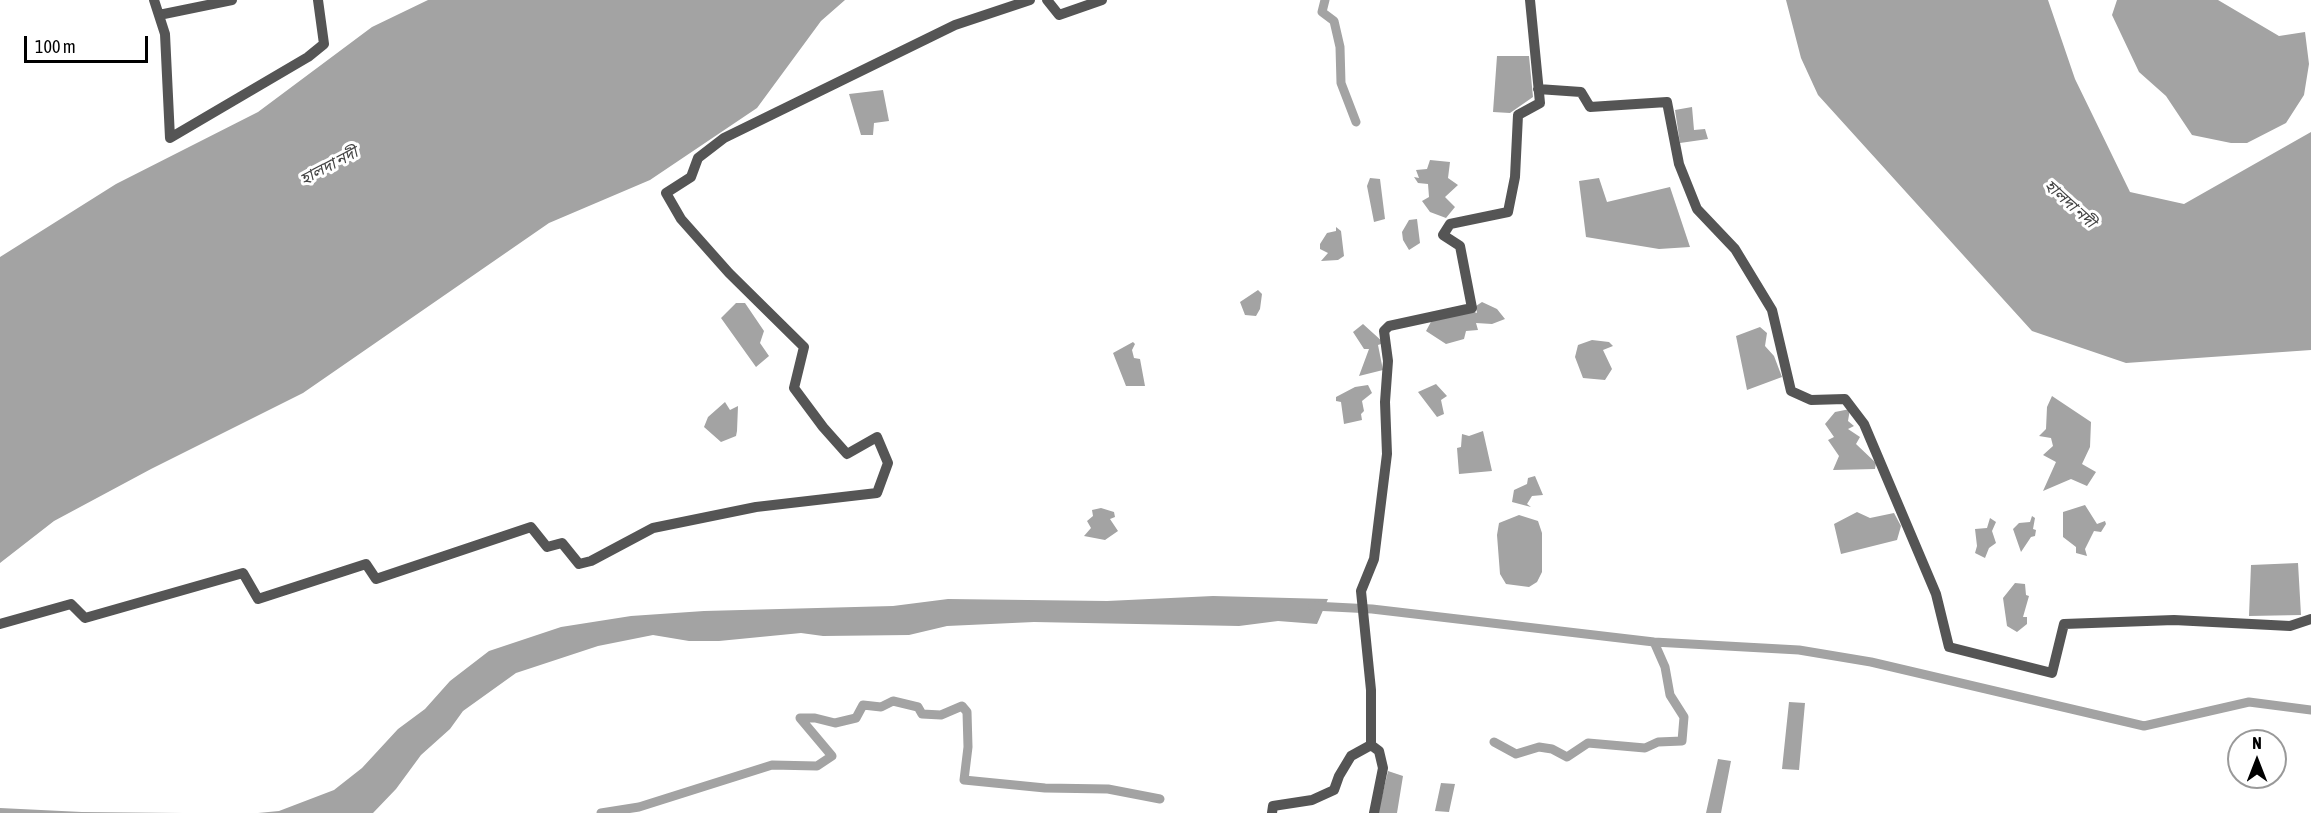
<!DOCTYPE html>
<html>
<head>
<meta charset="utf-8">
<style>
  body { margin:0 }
  #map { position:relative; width:2311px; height:813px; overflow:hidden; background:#fff; font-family:"Asap Condensed",sans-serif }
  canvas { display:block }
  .north { position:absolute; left:2227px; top:729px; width:60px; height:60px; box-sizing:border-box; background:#fff; border:2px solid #999; border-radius:50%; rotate:0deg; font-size:16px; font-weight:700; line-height:24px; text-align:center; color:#000 }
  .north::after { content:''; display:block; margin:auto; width:21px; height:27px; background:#000; clip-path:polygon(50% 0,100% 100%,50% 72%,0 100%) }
  .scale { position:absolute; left:24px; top:36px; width:124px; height:27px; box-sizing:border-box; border:3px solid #000; border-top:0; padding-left:8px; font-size:18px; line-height:21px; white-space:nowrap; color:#000; -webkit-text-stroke:4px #fff; paint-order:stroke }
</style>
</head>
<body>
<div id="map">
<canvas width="2311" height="813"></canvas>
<div class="north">N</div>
<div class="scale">100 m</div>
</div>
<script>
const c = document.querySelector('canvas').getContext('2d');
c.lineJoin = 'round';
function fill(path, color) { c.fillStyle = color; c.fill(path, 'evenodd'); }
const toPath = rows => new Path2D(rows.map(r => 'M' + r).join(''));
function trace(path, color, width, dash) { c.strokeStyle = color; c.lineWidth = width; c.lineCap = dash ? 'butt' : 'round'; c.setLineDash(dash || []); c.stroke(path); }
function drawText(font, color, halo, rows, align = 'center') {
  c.font = font + ' "Asap Condensed","Noto Sans Bengali",sans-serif'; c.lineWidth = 6; c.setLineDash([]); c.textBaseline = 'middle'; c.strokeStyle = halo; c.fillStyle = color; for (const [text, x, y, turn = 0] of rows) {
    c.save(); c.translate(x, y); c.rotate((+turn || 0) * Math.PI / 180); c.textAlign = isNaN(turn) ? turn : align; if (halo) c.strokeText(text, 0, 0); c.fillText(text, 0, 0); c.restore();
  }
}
const water = toPath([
  [428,0,845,0,821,21,757,108,650,180,549,223,303,393,151,469,54,521,0,563,0,257,116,184,258,112,372,27],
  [1786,0,2048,0,2075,79,2130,192,2184,204,2311,132,2311,350,2126,363,2032,331,1818,95,1801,58],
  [2117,0,2218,0,2279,36,2305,32,2309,64,2304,95,2286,123,2247,143,2231,143,2192,135,2166,96,2139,72,2112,15],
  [1497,56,1529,56,1533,97,1510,113,1493,112],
  [883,90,889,121,874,123,873,135,861,135,849,94],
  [1692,107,1694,130,1705,129,1708,139,1680,143,1675,110],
  [1430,160,1450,162,1448,178,1458,185,1445,197,1455,207,1446,218,1430,212,1422,201,1429,197,1428,184,1418,183,1414,177,1419,178,1416,170,1427,169],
  [1370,178,1380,179,1385,219,1374,222,1367,186],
  [1599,178,1607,202,1670,187,1690,247,1659,249,1586,237,1579,181],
  [1417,219,1420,243,1409,250,1403,240,1402,232,1409,220],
  [1336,227,1341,231,1344,256,1338,260,1321,261,1328,253,1320,249,1320,244,1327,233,1336,231],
  [1258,290,1262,294,1260,309,1256,316,1245,315,1240,302],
  [1482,302,1497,309,1505,319,1492,324,1476,323,1478,330,1466,331,1464,339,1446,344,1426,331,1432,320,1472,311,1477,313,1476,306],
  [736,303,745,303,764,331,760,343,769,356,756,367,721,318],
  [1363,324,1384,343,1378,345,1383,370,1359,376,1369,349,1364,349,1353,332],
  [1760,327,1767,333,1765,346,1774,356,1782,377,1747,390,1736,336],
  [1592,340,1609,342,1613,346,1603,350,1612,369,1605,380,1583,378,1575,357,1578,345],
  [1133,342,1135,344,1132,350,1134,358,1140,359,1145,386,1126,386,1113,353],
  [1436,384,1447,396,1441,400,1444,414,1437,417,1418,392],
  [1368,385,1372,393,1362,401,1364,411,1361,414,1362,420,1344,424,1341,402,1336,401,1336,397,1355,387],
  [2052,396,2091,422,2090,447,2082,464,2096,472,2087,486,2071,479,2043,491,2056,462,2043,455,2053,446,2051,438,2039,436,2046,429,2047,407],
  [725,402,730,410,738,406,737,431,736,436,721,442,704,427,708,417],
  [1850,409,1848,421,1854,426,1848,429,1860,437,1856,444,1876,463,1875,469,1833,470,1839,456,1828,440,1834,437,1825,424,1835,412],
  [1483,431,1492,471,1459,474,1457,448,1461,447,1462,434,1469,436],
  [1535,476,1543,495,1532,496,1527,504,1531,507,1512,502,1514,490,1527,484,1528,478],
  [2085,505,2097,524,2105,521,2106,524,2101,532,2094,531,2085,549,2087,556,2076,553,2076,547,2063,537,2063,512],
  [1101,508,1114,512,1115,517,1110,519,1118,531,1105,540,1084,536,1091,528,1087,521,1093,516,1092,510],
  [1857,512,1870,518,1894,513,1901,526,1897,540,1841,554,1834,524],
  [1519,515,1538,521,1542,533,1542,572,1537,582,1529,587,1506,584,1500,574,1497,535,1499,523],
  [2032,516,2035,518,2033,529,2036,530,2035,536,2031,537,2021,552,2013,529,2019,523,2030,522],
  [1990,518,1996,522,1992,531,1996,543,1989,548,1985,558,1975,553,1977,546,1975,529,1987,528],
  [2298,563,2301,615,2249,616,2251,565],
  [2015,583,2025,584,2026,595,2029,596,2023,617,2027,617,2027,624,2017,632,2007,626,2003,598],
  [1213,596,1328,599,1317,624,1278,621,1239,626,1034,622,947,626,909,635,823,636,801,633,719,641,689,641,653,635,598,646,516,673,463,711,450,729,421,755,396,789,373,813,258,813,279,811,334,790,362,768,398,729,425,709,450,681,489,651,561,627,631,616,704,611,893,606,948,599,1107,601],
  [1789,702,1805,703,1799,770,1782,769],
  [1718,759,1731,761,1721,813,1706,813],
  [1388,771,1403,776,1397,813,1378,813],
  [1441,783,1455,784,1449,812,1435,811],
  [0,808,82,812,183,813,0,813]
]);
const canal = toPath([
  [1325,0,1322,12,1334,21,1340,47,1341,83,1356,122],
  [1313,606,1372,609,1654,642,1799,650,1871,662,2144,726,2249,702,2311,710],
  [1494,742,1516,754,1539,747,1552,749,1567,757,1588,743,1645,748,1658,742,1682,741,1684,717,1670,695,1665,667,1654,642],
  [601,813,639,807,772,765,817,766,832,756,800,718,815,718,835,723,856,718,863,705,881,707,893,701,918,707,922,714,941,715,962,706,967,712,968,747,964,780,1045,788,1108,789,1160,799]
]);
const minor = toPath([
  [154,0,165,34,170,138,308,57,324,44,318,0],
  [1047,0,1059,15,1102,0],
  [159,15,232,0],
  [1538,89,1581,92,1590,107,1667,102,1679,164,1697,209,1735,249,1772,310,1791,391,1811,400,1845,399,1864,424,1936,594,1949,647,2052,673,2064,624,2174,620,2290,626,2311,619],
  [0,624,71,604,85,618,243,573,258,599,366,564,376,579,531,527,547,547,562,543,579,564,591,561,653,528,756,507,877,493,888,463,877,437,847,454,823,427,794,388,804,347,729,273,681,219,666,193,691,177,698,158,724,138,955,25,1030,0],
  [1371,745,1379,751,1383,768,1374,813],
  [1272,813,1273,806,1312,800,1334,790,1339,776,1351,756,1371,745,1371,690,1361,591,1374,559,1387,454,1385,402,1388,361,1384,331,1389,326,1472,308,1460,246,1443,235,1450,224,1508,212,1515,177,1518,115,1540,103,1530,0]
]);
const waterNames = [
  ["হালদা নদী",329,166,-28],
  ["হালদা নদী",2070,204,42]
];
fill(water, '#a3a3a3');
trace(canal, '#a3a3a3', 9);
trace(minor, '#555', 10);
drawText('italic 16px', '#444', '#fff', waterNames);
</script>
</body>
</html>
